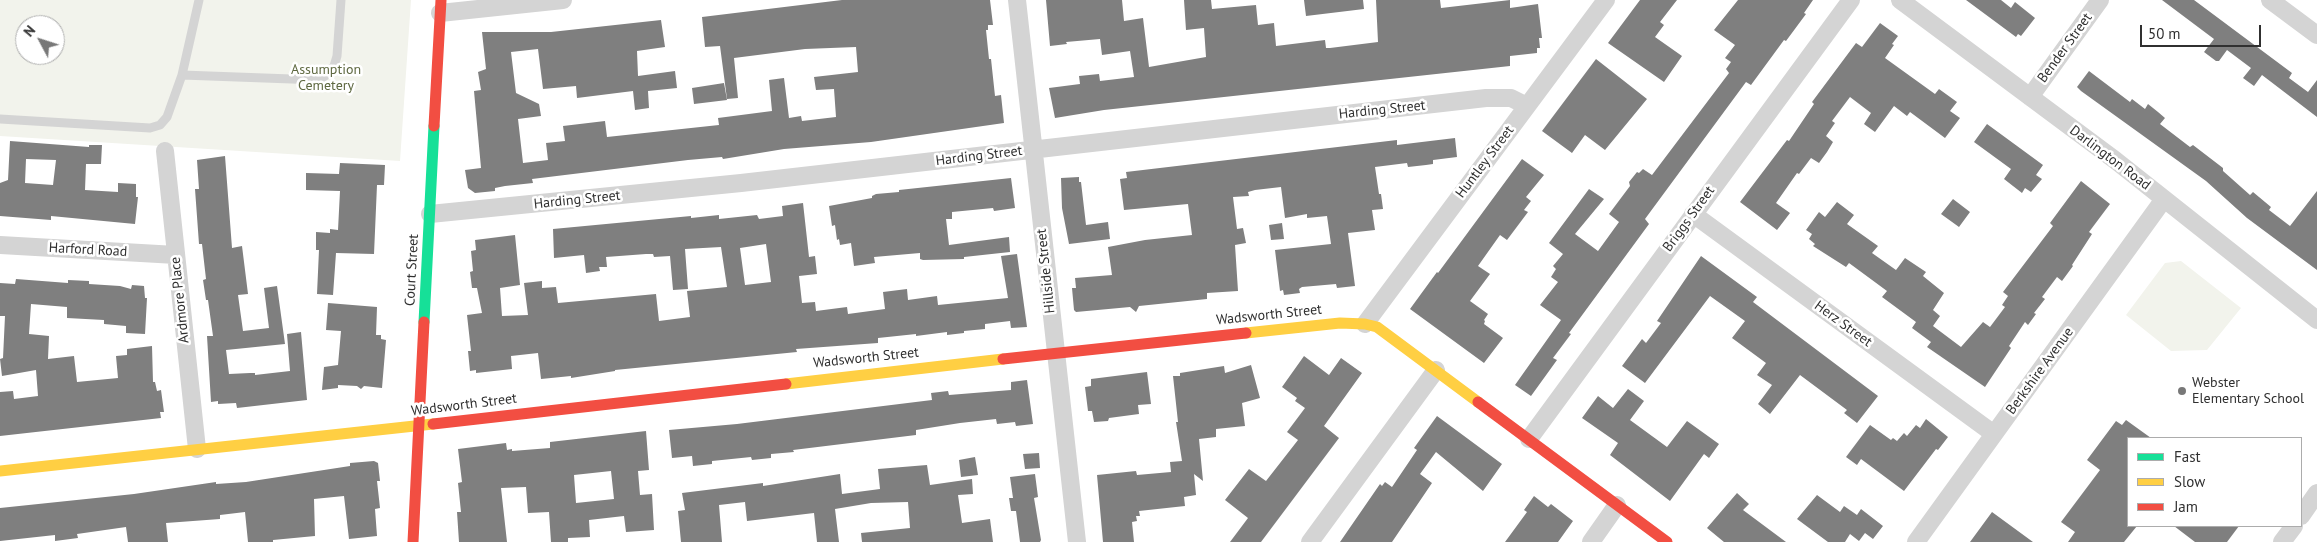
<!DOCTYPE html>
<html>
<head>
<meta charset="utf-8">
<style>
  body { margin:0 }
  #map { position:relative; width:2317px; height:542px; overflow:hidden; background:#fff; font-family:"PT Sans",sans-serif }
  canvas { display:block }
  .legend { position:absolute; left:2127px; top:437px; width:175px; height:90px; box-sizing:border-box; background:#fff; border:1px solid #acacac; margin:0; padding:6px 9px; list-style:none; font-size:15px; color:#303030 }
  .legend li { display:flex; align-items:center; gap:10px; height:25px }
  .legend b { width:25px; border:1px solid #acacac }
  .north { position:absolute; left:15px; top:15px; width:50px; height:50px; box-sizing:border-box; background:#fff; border:1px solid #acacac; border-radius:50%; rotate:310deg; font-size:14px; font-weight:700; line-height:20px; text-align:center; color:#303030 }
  .north::after { content:''; display:block; margin:auto; width:18px; height:22px; background:#787878; clip-path:polygon(50% 0,100% 100%,50% 72%,0 100%) }
  .scale { position:absolute; left:2140px; top:25px; width:121px; height:22px; box-sizing:border-box; border:2px solid #303030; border-top:0; padding-left:6px; font-size:15px; line-height:18px; white-space:nowrap; color:#303030; -webkit-text-stroke:4px #fff; paint-order:stroke }
</style>
</head>
<body>
<div id="map">
<canvas width="2317" height="542"></canvas>
<ul class="legend">
<li><b style="height:6px;background:#16e098"></b>Fast</li>
<li><b style="height:6px;background:#ffcf43"></b>Slow</li>
<li><b style="height:6px;background:#f24e42"></b>Jam</li>
</ul>
<div class="north">N</div>
<div class="scale">50 m</div>
</div>
<script>
const c = document.querySelector('canvas').getContext('2d');
c.lineJoin = 'round';
function fill(path, color) { c.fillStyle = color; c.fill(path, 'evenodd'); }
const toPath = rows => new Path2D(rows.map(r => 'M' + r).join(''));
function trace(path, color, width, dash) { c.strokeStyle = color; c.lineWidth = width; c.lineCap = dash ? 'butt' : 'round'; c.setLineDash(dash || []); c.stroke(path); }
function drawText(font, color, halo, rows, align = 'center') {
  c.font = font + ' "PT Sans",sans-serif'; c.lineWidth = 5; c.setLineDash([]); c.textBaseline = 'middle'; c.strokeStyle = halo; c.fillStyle = color; for (const [text, x, y, turn = 0] of rows) {
    c.save(); c.translate(x, y); c.rotate((+turn || 0) * Math.PI / 180); c.textAlign = isNaN(turn) ? turn : align; if (halo) c.strokeText(text, 0, 0); c.fillText(text, 0, 0); c.restore();
  }
}
const green = toPath([
  [0,0,411,0,400,161,0,136],
  [25,25,55,25,55,55,25,55],
  [2181,261,2241,308,2207,350,2171,351,2126,315,2165,263]
]);
const building = toPath([
  [842,0,990,0,993,25,988,25,988,30,986,30,989,59,991,59,995,96,1001,95,1004,123,871,142,784,149,723,159,722,157,688,160,532,179,533,183,505,186,495,188,495,191,475,193,468,188,465,170,481,168,474,91,481,90,478,72,486,69,482,32,551,32,661,20,665,47,637,51,638,76,675,71,677,88,648,91,649,108,635,110,633,91,577,98,576,86,543,89,538,49,511,52,516,93,539,104,541,116,518,119,523,163,548,160,546,143,565,141,563,126,605,121,607,137,719,125,718,118,772,111,769,80,784,78,789,118,801,116,802,121,836,117,834,89,816,90,814,77,858,72,856,47,805,49,734,58,738,98,727,99,720,46,705,47,702,17],
  [1046,0,1122,0,1124,21,1143,18,1149,67,1206,57,1204,28,1186,30,1184,0,1211,0,1212,9,1256,5,1258,25,1274,23,1276,46,1325,40,1326,48,1330,48,1378,42,1376,0,1440,0,1441,8,1510,0,1510,8,1538,4,1542,38,1539,38,1540,48,1537,48,1537,53,1510,56,1510,66,1104,110,1055,118,1049,88,1080,84,1079,76,1099,74,1100,81,1134,77,1130,51,1102,55,1100,39,1066,42,1067,44,1050,46],
  [1304,0,1363,0,1364,9,1306,16],
  [1640,0,1677,0,1660,22,1664,25,1655,37,1682,56,1664,82,1608,43],
  [1738,0,1813,0,1804,13,1806,14,1786,41,1784,40,1751,85,1746,82,1645,219,1649,224,1569,333,1571,334,1553,358,1557,360,1531,396,1515,385,1561,320,1540,305,1558,282,1551,277,1556,269,1553,266,1563,254,1549,243,1589,189,1604,199,1575,234,1598,251,1619,222,1609,214,1630,186,1629,182,1637,172,1639,173,1643,169,1652,175,1729,73,1726,69,1731,62,1725,58,1735,45,1714,30],
  [1966,0,2001,0,2011,8,2015,2,2035,18,2021,36,2018,34,2016,37],
  [2162,0,2194,0,2292,73,2289,78,2308,92,2317,80,2317,117,2262,75,2254,86,2243,78,2251,68,2227,50,2219,61,2216,61,2204,52,2214,39],
  [1880,23,1898,36,1892,44,1894,45,1885,58,1935,94,1939,89,1957,102,1950,111,1960,118,1945,138,1910,112,1907,116,1894,106,1875,132,1864,124,1871,113,1850,97,1832,121,1835,123,1826,136,1833,142,1827,152,1819,163,1811,158,1799,174,1797,173,1776,203,1790,213,1777,230,1740,202,1787,140,1789,141,1814,104,1812,102,1856,43,1862,47],
  [1596,59,1647,99,1605,150,1585,135,1572,153,1542,131],
  [2089,71,2130,102,2132,99,2145,109,2148,104,2158,112,2165,118,2160,124,2190,147,2193,145,2223,168,2223,171,2250,195,2253,192,2271,207,2269,210,2290,226,2317,191,2317,270,2247,218,2206,181,2081,91,2077,87],
  [724,83,727,100,694,104,692,88],
  [1987,124,2043,165,2036,175,2042,179,2031,192,2025,188,2022,193,2004,179,2011,169,1974,142],
  [1455,138,1457,157,1433,160,1433,164,1426,165,1408,167,1407,163,1375,167,1379,194,1381,194,1383,209,1372,210,1375,230,1348,233,1355,286,1337,288,1336,284,1302,287,1299,289,1300,293,1284,295,1283,290,1280,291,1275,250,1331,244,1327,216,1307,218,1307,214,1285,218,1281,187,1255,190,1248,192,1249,196,1233,197,1237,229,1243,228,1246,243,1235,245,1238,291,1207,293,1207,299,1139,306,1136,312,1130,307,1076,312,1074,310,1072,288,1076,288,1075,278,1112,275,1108,247,1145,240,1192,235,1188,204,1124,210,1120,179,1127,178,1126,172,1397,140,1397,145],
  [10,141,89,147,89,145,102,145,101,164,86,164,85,190,118,192,118,183,136,184,136,197,138,197,135,224,51,216,51,220,0,216,0,183,8,180],
  [26,159,56,160,53,185,25,183],
  [225,156,232,248,242,246,248,294,238,295,243,331,269,328,264,288,277,286,285,344,226,350,229,374,250,373,255,373,255,375,290,371,287,334,301,332,307,400,237,408,236,403,218,404,218,401,211,402,207,336,213,336,208,300,206,300,203,280,206,279,202,244,199,244,195,189,199,189,197,160],
  [1522,159,1544,175,1526,197,1531,201,1524,210,1528,212,1507,240,1500,235,1478,266,1490,274,1470,301,1488,314,1484,320,1485,321,1484,324,1503,338,1484,363,1410,309,1437,272,1438,273],
  [340,163,385,165,384,185,377,185,374,254,336,253,333,295,317,294,319,250,316,250,316,232,330,233,330,229,338,230,340,191,306,190,306,173,339,174],
  [1079,177,1079,182,1081,182,1086,225,1108,222,1110,239,1069,244,1062,208,1061,178],
  [1011,178,1015,208,994,211,993,208,952,212,952,219,946,219,949,245,1009,237,1010,252,964,257,964,259,923,260,920,259,920,253,874,257,875,263,854,266,851,243,840,245,839,239,837,240,835,225,832,226,829,206,872,198,872,196,876,194,899,192,899,190],
  [2081,181,2110,204,2089,232,2092,234,2072,265,2073,266,2062,281,2057,277,2042,297,2045,299,2034,313,2036,314,2028,325,2025,322,2009,346,2011,348,1985,387,1927,347,1931,342,1912,328,1916,322,1882,297,1887,291,1849,263,1846,267,1813,246,1815,244,1809,239,1812,234,1806,230,1819,212,1825,217,1837,202,1854,215,1847,224,1878,246,1872,253,1896,270,1905,258,1926,272,1923,276,1944,293,1933,310,1940,316,1933,326,1961,347,1983,322,1990,327,2005,307,2002,305,2008,296,2003,292,2053,226,2050,223],
  [1953,199,1970,212,1959,227,1941,214],
  [803,203,809,257,815,256,817,274,799,276,802,303,815,302,816,311,847,307,848,314,885,309,883,292,907,289,908,300,937,296,938,305,1008,298,1001,256,1017,254,1027,327,1011,328,1010,321,985,324,985,329,964,331,964,333,947,335,947,332,916,336,916,334,878,338,878,343,796,349,797,352,615,370,615,371,571,378,571,376,541,379,538,353,511,356,512,369,476,373,476,370,470,371,468,351,471,351,467,315,482,313,477,288,472,288,470,272,473,271,471,251,476,250,475,240,515,235,520,285,500,288,502,316,528,315,524,283,542,281,542,288,556,287,558,303,656,294,659,321,690,317,687,291,727,287,721,247,685,249,688,289,673,290,670,256,654,257,653,254,646,254,606,257,607,267,599,267,600,271,586,273,584,255,554,258,553,229,691,216,691,218,719,215,719,219,757,215,759,219,783,216,782,206],
  [766,244,771,282,745,285,740,248],
  [1282,223,1284,239,1271,240,1269,225],
  [1701,256,1757,297,1753,302,1878,396,1857,423,1844,413,1847,410,1800,375,1770,414,1758,404,1772,385,1757,375,1766,363,1732,338,1745,321,1710,296,1645,383,1622,366,1642,339,1646,343,1661,323,1657,321],
  [16,279,68,283,68,280,89,281,89,284,120,286,131,289,132,285,144,286,145,298,147,298,145,334,126,333,126,326,104,324,104,320,67,318,67,307,31,304,29,334,49,336,48,359,74,356,77,382,118,378,116,356,127,355,127,349,152,346,153,382,155,382,157,391,161,390,164,412,160,412,161,418,0,436,0,392,13,391,14,399,38,396,36,370,2,376,0,359,3,358,5,316,0,316,0,283,15,284],
  [328,303,377,307,376,335,381,335,381,339,386,340,382,388,364,386,361,389,357,386,338,385,338,388,322,390,324,367,338,365,341,331,326,330],
  [1304,356,1329,375,1341,358,1362,373,1324,426,1339,438,1261,542,1230,542,1248,518,1225,500,1249,469,1266,481,1298,440,1287,432,1305,408,1295,401,1297,398,1282,387],
  [1251,365,1260,398,1242,403,1245,426,1216,429,1216,437,1199,439,1203,481,1194,474,1196,495,1184,497,1185,506,1139,511,1140,516,1136,516,1137,521,1132,522,1134,542,1103,542,1097,475,1136,471,1137,475,1171,472,1170,462,1182,461,1176,422,1178,422,1173,376,1180,376,1180,373,1224,366,1225,373],
  [1147,372,1151,404,1138,405,1139,414,1109,418,1108,421,1094,422,1092,411,1088,411,1085,387,1091,386,1091,379],
  [1027,380,1033,424,1016,426,1015,422,997,424,996,419,960,423,916,430,916,435,793,450,794,452,771,454,771,458,752,460,751,457,712,461,712,464,693,466,692,456,672,458,669,430,737,424,932,400,931,393,948,391,949,395,1011,390,1011,382],
  [1628,389,1644,401,1630,420,1667,447,1687,421,1719,444,1709,458,1704,454,1670,501,1610,455,1618,443,1582,418,1598,396,1613,408],
  [1437,416,1502,464,1483,491,1436,452,1420,474,1432,483,1392,542,1340,542,1380,484,1382,486,1385,482,1392,487,1417,450,1414,448],
  [1926,419,1948,437,1938,450,1936,449,1904,491,1861,459,1857,465,1846,457,1870,425,1891,440,1893,438,1897,441,1904,433,1907,436,1916,425,1920,428],
  [2126,420,2151,438,2128,438,2128,526,2137,526,2124,542,2068,542,2075,532,2061,522,2100,470,2087,460,2116,421,2122,425],
  [646,431,649,470,638,471,640,495,652,494,654,530,626,532,624,516,589,520,590,537,568,538,568,542,551,542,549,512,528,513,526,487,501,488,507,542,459,542,457,512,461,512,458,483,462,482,458,449,506,443,507,450,512,449,512,451,550,448,550,442],
  [611,471,614,499,576,503,574,475],
  [1039,453,1040,468,1025,469,1023,454],
  [975,457,978,475,961,477,959,460],
  [374,461,378,463,380,481,377,481,380,508,375,509,377,536,349,539,344,496,314,499,315,536,273,540,273,542,248,542,245,512,220,515,220,519,166,523,168,542,128,542,126,527,77,534,78,538,55,541,55,535,0,541,0,508,134,494,216,482,216,484,246,482,350,466,350,463],
  [927,465,930,485,972,479,973,494,958,495,962,523,990,519,993,542,862,542,861,533,910,528,908,502,871,503,835,509,839,542,817,542,814,513,747,521,745,502,719,505,722,542,681,542,678,511,685,510,682,493,763,483,763,486,840,474,842,494,880,489,878,469],
  [1035,474,1038,497,1034,498,1041,540,1040,542,1020,542,1016,511,1011,511,1009,498,1013,498,1010,477],
  [1737,493,1749,504,1743,510,1786,542,1724,542,1707,528],
  [1817,495,1840,512,1844,506,1857,515,1861,509,1883,526,1873,539,1865,533,1859,541,1850,534,1845,542,1828,542,1797,519],
  [1534,496,1548,507,1551,504,1573,521,1558,542,1505,542,1527,512,1524,510],
  [1992,512,2033,542,1970,542],
  [2174,526,2239,526,2227,542,2195,542]
]);
const lane = toPath([
  [182,75,199,0],
  [0,119,150,128,160,125,167,117,182,75,319,80,328,74,334,66,337,56,341,0]
]);
const street = toPath([
  [1017,0,1077,542],
  [1900,0,2115,160,2317,320],
  [2270,0,2317,35],
  [440,13,563,0],
  [2030,97,2100,0],
  [165,151,197,449],
  [430,214,741,183,1486,98,1511,98,1527,106],
  [1693,214,1994,434],
  [0,245,176,255],
  [1365,324,1606,0],
  [1529,439,1851,0],
  [2301,516,2317,493],
  [1310,542,1436,370],
  [1591,542,1617,505],
  [1916,542,2164,199],
  [2282,542,2294,526]
]);
const fast = toPath([
  [424,322,434,126]
]);
const slow = toPath([
  [1246,333,1340,323,1365,324,1377,327,1478,402],
  [786,384,1003,359],
  [0,471,433,424]
]);
const jam = toPath([
  [434,126,441,0],
  [1003,359,1246,333],
  [1478,402,1667,542],
  [433,424,786,384],
  [413,542,424,322]
]);
const markers = [
  [2182,391,5,"#787878"]
];
const streetNames = [
  ["Bender Street",2065,48,-54],
  ["Harding Street",1382,110,-6],
  ["Harding Street",979,156,-7],
  ["Darlington Road",2110,158,37],
  ["Huntley Street",1485,162,-53],
  ["Harding Street",577,200,-6],
  ["Briggs Street",1689,219,-54],
  ["Harford Road",88,250,3],
  ["Court Street",412,270,-87],
  ["Hillside Street",1046,271,-96],
  ["Ardmore Place",180,300,-96],
  ["Wadsworth Street",1269,315,-6],
  ["Herz Street",1843,324,36],
  ["Wadsworth Street",866,358,-6],
  ["Berkshire Avenue",2040,371,-54],
  ["Wadsworth Street",464,405,-7]
];
const parkNames = [
  ["Assumption",326,70],
  ["Cemetery",326,86]
];
const poiNames = [
  ["Webster",2192,383],
  ["Elementary School",2192,399]
];
fill(green, '#f2f3ec');
fill(building, '#7f7f7f');
trace(lane, '#d4d4d4', 9);
trace(street, '#d4d4d4', 18);
trace(fast, '#16e098', 11);
trace(slow, '#ffcf43', 11);
trace(jam, '#f24e42', 11);
for (const [x, y, r, color] of markers) { const dot = new Path2D(); dot.arc(x, y, r, 0, 2 * Math.PI); c.fillStyle = color; c.fill(dot); trace(dot, '#fff', 2); }
drawText('14px', '#303030', '#fff', streetNames);
drawText('14px', '#5f6941', '#fff', parkNames);
drawText('14px', '#303030', '#fff', poiNames, 'left');
</script>
</body>
</html>
